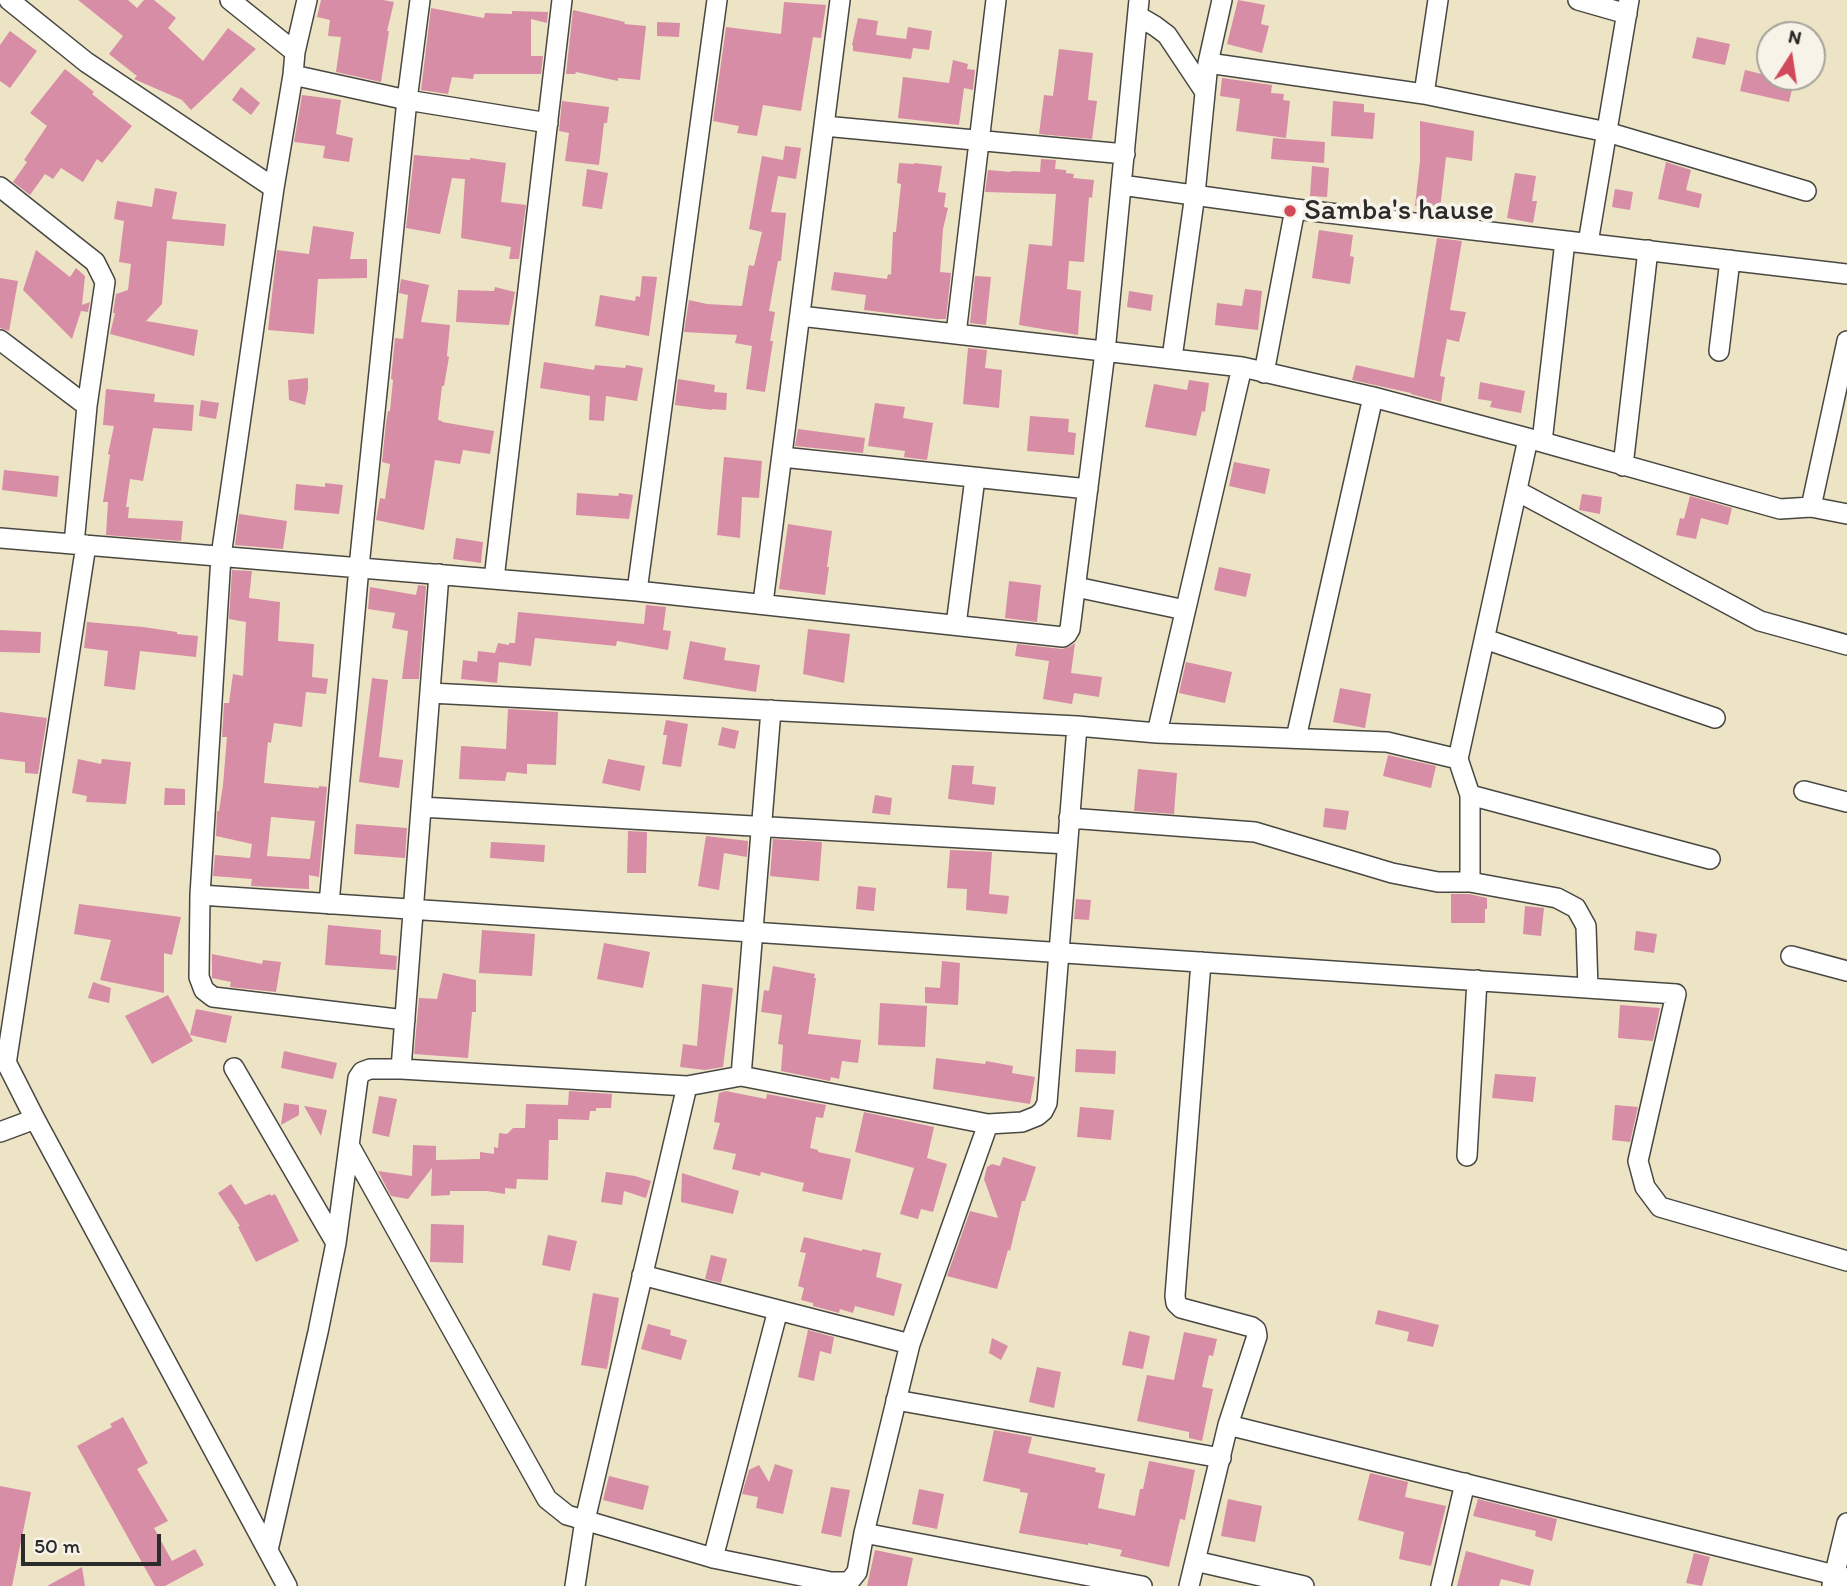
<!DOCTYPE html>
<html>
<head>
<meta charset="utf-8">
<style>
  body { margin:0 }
  #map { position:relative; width:1847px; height:1586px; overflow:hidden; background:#ede4c5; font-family:Itim,sans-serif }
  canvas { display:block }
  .north { position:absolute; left:1756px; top:21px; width:70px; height:70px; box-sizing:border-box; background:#f7f3e8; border:2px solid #a5a39c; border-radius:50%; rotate:12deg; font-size:19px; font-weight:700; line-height:28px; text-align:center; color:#2b2b2b }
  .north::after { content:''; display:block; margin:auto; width:24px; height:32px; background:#d1495b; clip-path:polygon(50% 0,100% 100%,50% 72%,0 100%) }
  .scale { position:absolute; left:21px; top:1534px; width:140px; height:32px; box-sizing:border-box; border:4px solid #2b2b2b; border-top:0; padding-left:9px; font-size:21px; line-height:24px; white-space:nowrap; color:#2b2b2b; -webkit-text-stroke:5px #f7f3e8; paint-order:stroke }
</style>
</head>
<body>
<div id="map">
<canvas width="1847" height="1586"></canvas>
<div class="north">N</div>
<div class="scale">50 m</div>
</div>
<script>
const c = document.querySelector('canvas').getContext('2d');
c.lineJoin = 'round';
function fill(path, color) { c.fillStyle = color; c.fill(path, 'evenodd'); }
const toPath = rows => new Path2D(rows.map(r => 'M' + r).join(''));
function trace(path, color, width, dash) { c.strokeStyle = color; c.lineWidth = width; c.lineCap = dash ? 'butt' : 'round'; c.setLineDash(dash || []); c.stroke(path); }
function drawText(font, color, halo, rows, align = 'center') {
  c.font = font + ' Itim,sans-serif'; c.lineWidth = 7; c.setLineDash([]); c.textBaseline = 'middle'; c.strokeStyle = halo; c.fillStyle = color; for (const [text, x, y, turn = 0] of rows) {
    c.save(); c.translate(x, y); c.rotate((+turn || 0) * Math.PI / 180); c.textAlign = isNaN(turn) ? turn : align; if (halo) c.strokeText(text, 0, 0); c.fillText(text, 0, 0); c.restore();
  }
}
const building = toPath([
  [78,0,128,0,137,8,144,0,154,0,176,18,168,28,203,61,228,28,256,49,191,110,182,100,134,79,137,76,109,54,123,36],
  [321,0,383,0,394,2,387,31,389,31,381,82,336,72,341,37,328,36,330,20,317,17],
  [1238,0,1265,5,1261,24,1269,26,1262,53,1227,44],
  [784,2,826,5,821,38,813,37,801,111,763,105,757,136,737,133,739,126,713,121,726,27,781,34],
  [431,8,484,18,485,13,512,14,512,11,548,12,547,23,531,19,531,56,543,56,541,74,474,74,473,79,452,77,448,94,421,90],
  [573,10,625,22,624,24,646,26,640,80,618,78,618,81,576,72,575,74,566,74],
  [858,18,878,21,876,35,906,39,908,27,932,31,929,50,913,48,911,59,853,51,853,45,852,45],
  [657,22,680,23,679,37,657,36],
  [10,31,37,51,10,88,0,81,0,45],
  [1697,37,1730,44,1725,65,1692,58],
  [1059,49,1093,53,1088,100,1097,101,1092,139,1039,134,1044,95,1053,96],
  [953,60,968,64,967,69,975,70,973,90,964,88,959,125,898,118,903,77,949,83],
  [65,69,94,92,92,94,132,126,102,163,97,159,83,182,61,168,53,179,45,174,30,195,13,182,27,162,24,160,47,126,30,113],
  [1745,70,1770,76,1770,77,1794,81,1789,102,1740,91],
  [1222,78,1272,85,1271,93,1284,94,1283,100,1290,101,1286,138,1236,131,1240,99,1220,96],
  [241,87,260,103,251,115,232,100],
  [302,95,341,100,336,134,353,138,349,162,323,158,325,146,294,142],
  [562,101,609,107,607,123,604,123,599,165,565,161,569,133,559,131],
  [1333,101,1364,104,1364,112,1375,113,1373,139,1331,136],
  [1420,121,1474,131,1472,161,1446,157,1440,209,1415,206,1420,161],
  [1273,138,1325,142,1324,163,1271,159],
  [785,146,801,148,796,179,778,176,771,212,786,213,781,261,778,261,769,311,775,312,770,341,773,341,765,392,746,389,752,346,735,343,737,335,684,332,689,300,707,304,742,306,749,265,754,266,762,232,749,229,762,156,783,160],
  [414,155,470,160,470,158,506,163,501,202,526,205,519,259,509,259,511,247,461,238,465,179,452,178,440,234,406,228],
  [1041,159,1056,160,1055,169,1066,170,1066,173,1074,174,1073,178,1094,180,1092,198,1089,197,1084,262,1069,261,1067,289,1081,291,1078,335,1019,325,1029,244,1052,246,1056,194,985,192,988,170,1011,172,1011,171,1040,172],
  [1666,162,1691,170,1686,190,1702,194,1699,208,1658,199],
  [899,163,914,164,914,163,942,166,938,192,946,193,944,207,948,208,943,229,940,272,951,273,946,319,936,319,864,310,866,295,831,290,834,272,887,279,888,274,891,275,893,232,896,232,901,184,897,183],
  [1312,166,1329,168,1327,197,1310,196],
  [587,169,608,173,602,209,582,206],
  [1515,173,1536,176,1532,201,1537,201,1533,223,1507,218],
  [155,188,177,192,172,219,226,224,224,246,167,241,162,304,146,321,198,330,194,356,110,334,115,313,113,313,116,294,128,290,131,264,119,262,124,221,114,219,117,201,152,207],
  [1615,189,1633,192,1630,210,1612,207],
  [313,226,354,232,350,259,367,259,367,278,318,279,314,334,268,330,277,250,309,254],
  [1319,230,1353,235,1350,256,1354,257,1350,284,1312,278],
  [1437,238,1462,241,1450,310,1466,312,1459,342,1447,339,1440,376,1445,377,1441,402,1411,394,1411,393,1352,380,1356,365,1414,378],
  [36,250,70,277,76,268,85,276,82,305,90,302,88,312,81,311,72,339,23,290],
  [642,276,657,277,649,336,595,326,600,295,635,301,636,296,640,297],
  [975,276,991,277,986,325,970,323],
  [0,278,18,281,9,331,0,328],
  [401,279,429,285,421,322,450,325,447,356,449,357,444,386,442,386,438,420,442,421,442,422,494,431,490,454,463,450,460,464,435,460,424,530,376,520,380,498,385,499,390,464,382,462,386,423,388,411,390,411,393,380,391,379,395,338,403,339,408,295,399,293],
  [495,287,515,292,509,325,456,322,458,290,494,291],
  [1245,289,1262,291,1258,330,1215,325,1217,303,1242,306],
  [1129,291,1153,295,1151,311,1127,307],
  [968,348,987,350,985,368,1002,370,999,408,963,404],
  [544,362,594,370,595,365,625,368,626,365,643,368,637,401,606,396,604,421,589,420,590,396,540,388],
  [308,378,308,389,305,405,289,400,288,380],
  [678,379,715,385,714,392,727,393,726,410,712,409,712,410,675,405],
  [1189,380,1209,383,1205,412,1202,411,1196,436,1145,427,1154,384,1187,390],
  [1480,382,1525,391,1521,413,1490,407,1492,401,1478,399],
  [106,389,155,394,154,402,194,405,192,431,153,428,143,481,130,479,126,507,129,507,128,518,183,521,181,541,106,535,108,502,103,502,110,455,108,454,114,426,103,425],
  [201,400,219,403,216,419,199,416],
  [875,403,905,407,903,418,933,423,927,460,904,457,905,451,868,446],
  [1030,416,1069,419,1068,432,1076,433,1074,455,1027,451],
  [798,429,865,438,863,453,795,446],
  [724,457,762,461,759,498,742,497,740,538,717,535],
  [1234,462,1270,469,1265,494,1229,486],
  [4,470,59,476,57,497,2,490],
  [325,483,343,485,339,514,294,510,296,484,325,487],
  [577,493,618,496,619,493,633,495,629,519,576,515],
  [1582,494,1602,497,1600,514,1579,510],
  [1690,496,1732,508,1728,525,1701,518,1696,539,1676,535,1680,518,1684,519],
  [239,514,287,521,283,549,235,545],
  [788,524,832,531,827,567,829,567,825,595,779,589],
  [456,538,483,542,481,563,453,559],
  [1219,567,1251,574,1246,597,1214,590],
  [232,570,252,571,249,598,280,602,278,641,314,644,312,677,328,679,326,694,306,692,302,727,274,723,271,743,268,742,264,783,319,788,319,786,327,787,319,877,309,875,309,889,251,886,252,879,213,876,215,855,250,858,252,844,216,836,217,811,219,811,223,785,227,737,222,737,224,703,229,703,233,674,243,676,246,622,229,619],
  [271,817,315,821,310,859,267,856],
  [1009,581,1041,585,1037,622,1005,618],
  [418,585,426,586,419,679,402,679,408,631,392,628,395,613,368,609,370,587,416,595],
  [646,605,666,607,663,630,671,631,668,650,617,641,616,646,535,638,531,666,499,662,497,683,461,679,463,660,477,662,478,651,495,653,498,643,509,645,509,643,515,643,518,612,644,624],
  [87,622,143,627,177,632,177,634,198,636,196,657,140,651,135,690,104,686,108,651,84,648],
  [808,629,850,634,844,683,803,674],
  [0,630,41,632,40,653,0,652],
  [690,641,726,648,724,660,760,665,756,692,683,679],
  [1075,643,1071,673,1102,677,1099,697,1074,693,1072,704,1043,699,1049,661,1015,656,1017,644,1062,649,1069,647],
  [1186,662,1232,672,1225,703,1179,693],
  [372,678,388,680,379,757,403,760,399,788,359,782],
  [1340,688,1371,694,1365,728,1333,722],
  [508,709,558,712,556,765,527,764,527,774,507,772,505,781,459,779,461,746,506,749],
  [0,712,47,718,38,774,25,773,25,762,0,759],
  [666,720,688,724,681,767,662,764,667,735,663,735],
  [722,727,739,731,735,749,718,745],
  [1388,755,1436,766,1431,788,1383,776],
  [78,759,101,764,102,759,131,762,126,804,86,802,87,796,72,793],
  [608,759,645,766,640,791,602,783],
  [952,765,974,766,972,784,996,787,994,805,948,799],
  [1138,769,1177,773,1174,814,1134,811],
  [165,788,185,789,185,805,164,805],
  [875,795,892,798,890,815,872,813],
  [1325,808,1349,811,1346,830,1323,827],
  [356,824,407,828,405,858,354,854],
  [628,831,647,832,646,873,627,873],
  [706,836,748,841,747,857,724,853,719,890,698,886],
  [773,839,822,842,819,881,770,876],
  [491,842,545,845,544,862,490,858],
  [950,850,992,852,989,894,1009,896,1007,914,966,910,967,889,947,888],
  [858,886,876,888,874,911,856,909],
  [1451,894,1469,894,1487,898,1487,909,1485,909,1485,923,1451,923],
  [1076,899,1091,900,1089,920,1074,919],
  [79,904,181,917,172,955,164,953,164,993,100,980,111,940,74,934],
  [1525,906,1544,908,1541,936,1523,934],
  [328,925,381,930,380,954,397,956,396,970,325,965],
  [482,930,535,934,532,976,479,973],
  [1636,931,1657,934,1654,953,1634,950],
  [604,943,650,952,643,988,597,979],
  [212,954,262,964,263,960,281,962,276,992,230,987,231,982,212,978],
  [942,961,960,963,958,1005,925,1003,925,987,940,988],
  [773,966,815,974,814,978,816,978,808,1034,861,1040,858,1063,842,1061,839,1079,831,1077,830,1081,781,1071,783,1045,778,1044,782,1015,761,1012,764,990,769,991],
  [443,973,476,980,476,1012,472,1012,468,1058,414,1054,419,998,437,999],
  [93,982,111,988,109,1003,88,998],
  [702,984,733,988,723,1067,705,1070,680,1067,683,1044,697,1046],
  [168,995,193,1041,152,1064,125,1016],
  [880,1003,927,1006,925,1047,878,1045],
  [1620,1005,1660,1008,1653,1041,1618,1038],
  [196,1009,232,1016,226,1043,190,1035],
  [1076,1049,1116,1051,1115,1074,1075,1072],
  [284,1051,337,1063,333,1079,281,1068],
  [936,1058,985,1064,986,1061,1013,1066,1012,1073,1035,1077,1030,1104,933,1089],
  [1495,1074,1536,1077,1533,1102,1492,1098],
  [569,1091,612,1094,611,1108,596,1108,596,1111,590,1111,589,1120,558,1119,558,1140,549,1140,548,1180,517,1179,516,1189,505,1188,505,1194,487,1191,450,1191,450,1195,431,1196,432,1168,408,1199,391,1196,378,1171,412,1176,413,1145,436,1146,436,1160,480,1159,480,1152,494,1154,494,1147,498,1148,499,1133,507,1134,513,1128,525,1128,526,1104,568,1105],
  [726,1091,766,1099,767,1094,826,1105,823,1118,816,1117,810,1148,818,1150,818,1152,851,1159,842,1200,802,1191,804,1183,761,1172,760,1176,732,1169,736,1154,713,1149,720,1123,714,1122,719,1093],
  [379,1096,397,1099,389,1137,372,1133],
  [284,1103,299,1105,299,1115,281,1125],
  [1615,1105,1638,1107,1630,1142,1612,1140],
  [304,1106,327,1110,321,1136],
  [1080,1107,1114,1110,1111,1140,1077,1137],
  [864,1112,934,1127,927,1158,947,1164,933,1212,921,1209,918,1219,900,1214,914,1168,855,1152],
  [1003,1157,1036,1167,1025,1201,1022,1201,1010,1251,1008,1250,997,1289,947,1276,970,1211,998,1218,984,1179,987,1167,992,1164,1000,1166],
  [606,1172,635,1176,651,1181,646,1198,624,1191,622,1205,601,1202],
  [682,1173,739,1191,733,1214,681,1202],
  [231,1184,245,1205,270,1194,271,1196,275,1194,299,1241,256,1262,238,1227,240,1226,218,1193],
  [431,1224,464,1225,463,1263,430,1262],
  [548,1235,577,1241,570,1271,542,1265],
  [804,1237,862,1251,862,1249,881,1253,876,1277,902,1284,894,1316,855,1306,853,1313,840,1309,839,1313,813,1306,813,1303,801,1300,804,1288,798,1286,806,1253,800,1252],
  [711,1255,727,1259,721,1283,705,1279],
  [593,1293,619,1298,607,1369,581,1365],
  [1378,1310,1439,1325,1433,1347,1407,1341,1409,1332,1375,1324],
  [648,1324,671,1330,670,1335,687,1340,681,1360,641,1349],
  [808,1330,834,1337,831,1354,820,1351,814,1381,798,1377],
  [1129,1331,1150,1336,1143,1369,1122,1365],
  [1184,1332,1217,1339,1213,1356,1209,1355,1202,1387,1213,1389,1202,1441,1189,1438,1189,1432,1137,1421,1147,1375,1174,1380],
  [992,1338,1008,1346,1001,1360,989,1353],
  [1037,1367,1061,1372,1054,1408,1029,1402],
  [123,1417,148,1463,137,1469,168,1521,154,1528,172,1561,195,1549,204,1565,165,1586,155,1586,77,1446,112,1427,110,1424],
  [994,1430,1032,1437,1028,1453,1096,1468,1095,1472,1105,1474,1098,1508,1135,1516,1140,1489,1143,1489,1149,1461,1195,1470,1185,1520,1180,1519,1169,1567,1120,1556,1122,1550,1088,1543,1088,1545,1019,1533,1028,1493,1020,1492,1020,1489,983,1481],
  [775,1464,793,1470,783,1514,756,1508,758,1497,742,1494,749,1470,759,1465,769,1482],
  [1370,1473,1408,1482,1405,1497,1446,1506,1431,1566,1399,1559,1404,1532,1358,1520],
  [609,1476,649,1486,643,1510,603,1500],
  [0,1486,31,1492,12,1586,0,1586],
  [831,1487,850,1490,841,1537,821,1533],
  [919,1489,944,1494,937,1529,912,1524],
  [1228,1499,1262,1506,1255,1542,1221,1536],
  [1478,1499,1557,1519,1552,1541,1535,1536,1536,1531,1473,1516],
  [875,1550,913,1558,907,1586,867,1586],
  [1466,1551,1534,1570,1530,1586,1501,1579,1499,1586,1457,1586],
  [1694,1553,1710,1557,1702,1586,1686,1583],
  [82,1567,85,1586,47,1586]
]);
const minor = toPath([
  [9,0,86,62,274,188,221,556,200,895,199,977,204,990,213,997,405,1020],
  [230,0,295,52],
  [1578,0,1627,14],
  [1138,16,1155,26,1167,35,1205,92],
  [1208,63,1424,94,1607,132,1806,191],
  [293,75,407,100,548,123],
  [1424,94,1438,0],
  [824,126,1125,154],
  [1121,185,1295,209,1847,274],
  [0,187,95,262,105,282,87,406,74,544],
  [274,188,293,75,295,52,307,0],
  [1588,243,1629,0],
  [800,316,1242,367,1373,397,1542,442,1780,509,1811,507,1847,514],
  [956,334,996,0],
  [0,340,87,406],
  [1719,351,1730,260],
  [1172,358,1195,194,1208,63,1222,0],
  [1264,373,1295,209],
  [1542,442,1565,241],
  [782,457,1088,489],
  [1623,466,1648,250],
  [1517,491,1760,621,1847,645],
  [1811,507,1847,341],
  [0,538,637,591,1063,637,1067,634,1070,629,1105,352,1139,0],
  [494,579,562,0],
  [1076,587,1185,610],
  [637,591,717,0],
  [763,603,840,0],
  [956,625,975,478],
  [1485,639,1715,718],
  [430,693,1077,726,1157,733,1387,742,1458,759,1470,795,1470,882],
  [1157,733,1242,367],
  [1296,738,1373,397],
  [1458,759,1528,439],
  [1804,791,1847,802],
  [1470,795,1710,859],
  [421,807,1067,844],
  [1069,818,1255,832,1392,873,1438,882,1470,882,1557,898,1576,908,1586,926,1588,988],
  [200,895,1676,994,1638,1161,1645,1187,1660,1207,1847,1261],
  [329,904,359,567,407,100,420,0],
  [1791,956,1847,971],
  [0,1050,35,1119,287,1586],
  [6,1064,86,545],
  [234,1068,336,1243],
  [401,1069,439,574],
  [741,1076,771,710],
  [0,1132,35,1119],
  [349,1145,547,1499,567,1515,713,1558,831,1582,849,1582,857,1572,864,1533,910,1344,988,1124],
  [1467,1156,1477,980],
  [642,1275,910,1344],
  [896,1400,1221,1458],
  [1228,1425,1847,1578],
  [864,1533,1142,1586],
  [268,1550,318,1332,336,1243,358,1078,362,1072,370,1069,401,1069,687,1086,741,1076,988,1124,1022,1122,1037,1116,1043,1111,1047,1103,1077,726],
  [713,1558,778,1310],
  [1195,1561,1304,1586],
  [1832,1585,1847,1523],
  [575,1586,585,1520,687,1086],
  [1189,1586,1228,1425,1257,1336,1256,1330,1252,1327,1181,1308,1176,1303,1175,1296,1201,962],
  [1441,1586,1465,1483]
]);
const markers = [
  [1290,211,7,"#d1495b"]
];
const poiNames = [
  ["Samba's hause",1304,211]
];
fill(building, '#d78da5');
trace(minor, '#484742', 22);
trace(minor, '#fff', 19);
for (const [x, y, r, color] of markers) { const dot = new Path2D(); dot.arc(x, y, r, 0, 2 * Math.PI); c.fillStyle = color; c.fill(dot); trace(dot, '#f7f3e8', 2.5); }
drawText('30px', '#2b2b2b', '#f7f3e8', poiNames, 'left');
</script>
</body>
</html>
